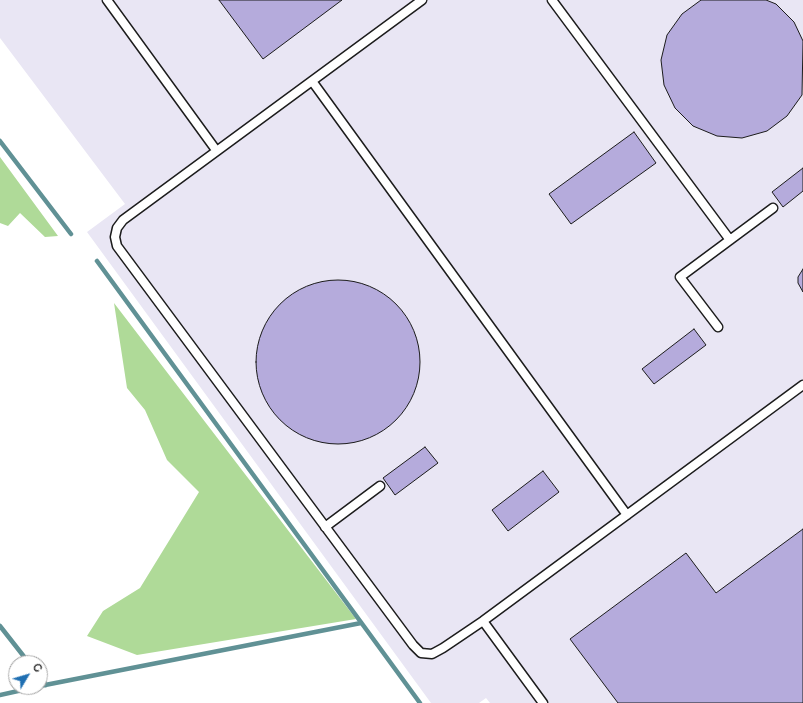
<!DOCTYPE html>
<html>
<head>
<meta charset="utf-8">
<style>
  body { margin:0 }
  #map { position:relative; width:803px; height:703px; overflow:hidden; background:#fff; font-family:"Balsamiq Sans",sans-serif }
  canvas { display:block }
  .north { position:absolute; left:8px; top:655px; width:40px; height:40px; box-sizing:border-box; background:#fff; border:1px solid #a4a4a4; border-radius:50%; rotate:52deg; font-size:11px; font-weight:700; line-height:16px; text-align:center; color:#1c1c1c }
  .north::after { content:''; display:block; margin:auto; width:14px; height:18px; background:#1f6fb2; clip-path:polygon(50% 0,100% 100%,50% 72%,0 100%) }
</style>
</head>
<body>
<div id="map">
<canvas width="803" height="703"></canvas>
<div class="north">С</div>
</div>
<script>
const c = document.querySelector('canvas').getContext('2d');
c.lineJoin = 'round';
function fill(path, color) { c.fillStyle = color; c.fill(path, 'evenodd'); }
const toPath = rows => new Path2D(rows.map(r => 'M' + r).join(''));
function trace(path, color, width, dash) { c.strokeStyle = color; c.lineWidth = width; c.lineCap = dash ? 'butt' : 'round'; c.setLineDash(dash || []); c.stroke(path); }
const built = toPath([
  [0,0,803,0,803,703,490,703,486,698,479,703,431,703,87,232,125,204,0,38]
]);
const green = toPath([
  [0,157,58,236,45,237,20,213,8,226,0,223],
  [114,303,356,619,137,655,87,636,103,611,140,588,199,492,167,460,145,410,127,388]
]);
const stream = toPath([
  [0,141,71,234],
  [97,261,420,703],
  [0,626,29,663],
  [40,677,46,685],
  [40,686,361,623],
  [0,695,36,687]
]);
const building = toPath([
  [219,0,342,0,263,59,219,0],
  [701,0,766,0,776,4,794,22,803,41,802,95,787,116,767,131,742,138,717,136,693,126,675,108,664,85,661,60,667,35,682,14,701,0],
  [634,132,656,163,571,224,549,194,634,132],
  [803,168,803,191,783,207,772,192,803,168],
  [803,269,803,292,798,283,798,277,803,269],
  '256 362a82 82 0 1 1 164 0a82 82 0 1 1-164 0Z',
  [694,329,706,345,654,384,642,369,694,329],
  [425,447,438,463,395,495,383,478,425,447],
  [543,471,559,492,508,531,492,510,543,471],
  [803,529,803,703,618,703,570,639,686,553,716,593,803,529]
]);
const service = toPath([
  [107,0,216,150],
  [422,0,123,220,117,228,115,237,117,246,413,645,421,653,432,654,443,648,483,621,803,385],
  [552,0,730,240],
  [312,81,627,515],
  [718,327,680,277,773,208],
  [325,527,380,486],
  [483,621,543,703]
]);
fill(built, '#e9e6f4');
fill(green, '#afda98');
trace(stream, '#609195', 4.5);
fill(building, '#b5abdc');
trace(building, '#1c1c1c', 1);
trace(service, '#1c1c1c', 11);
trace(service, '#fff', 8);
</script>
</body>
</html>
